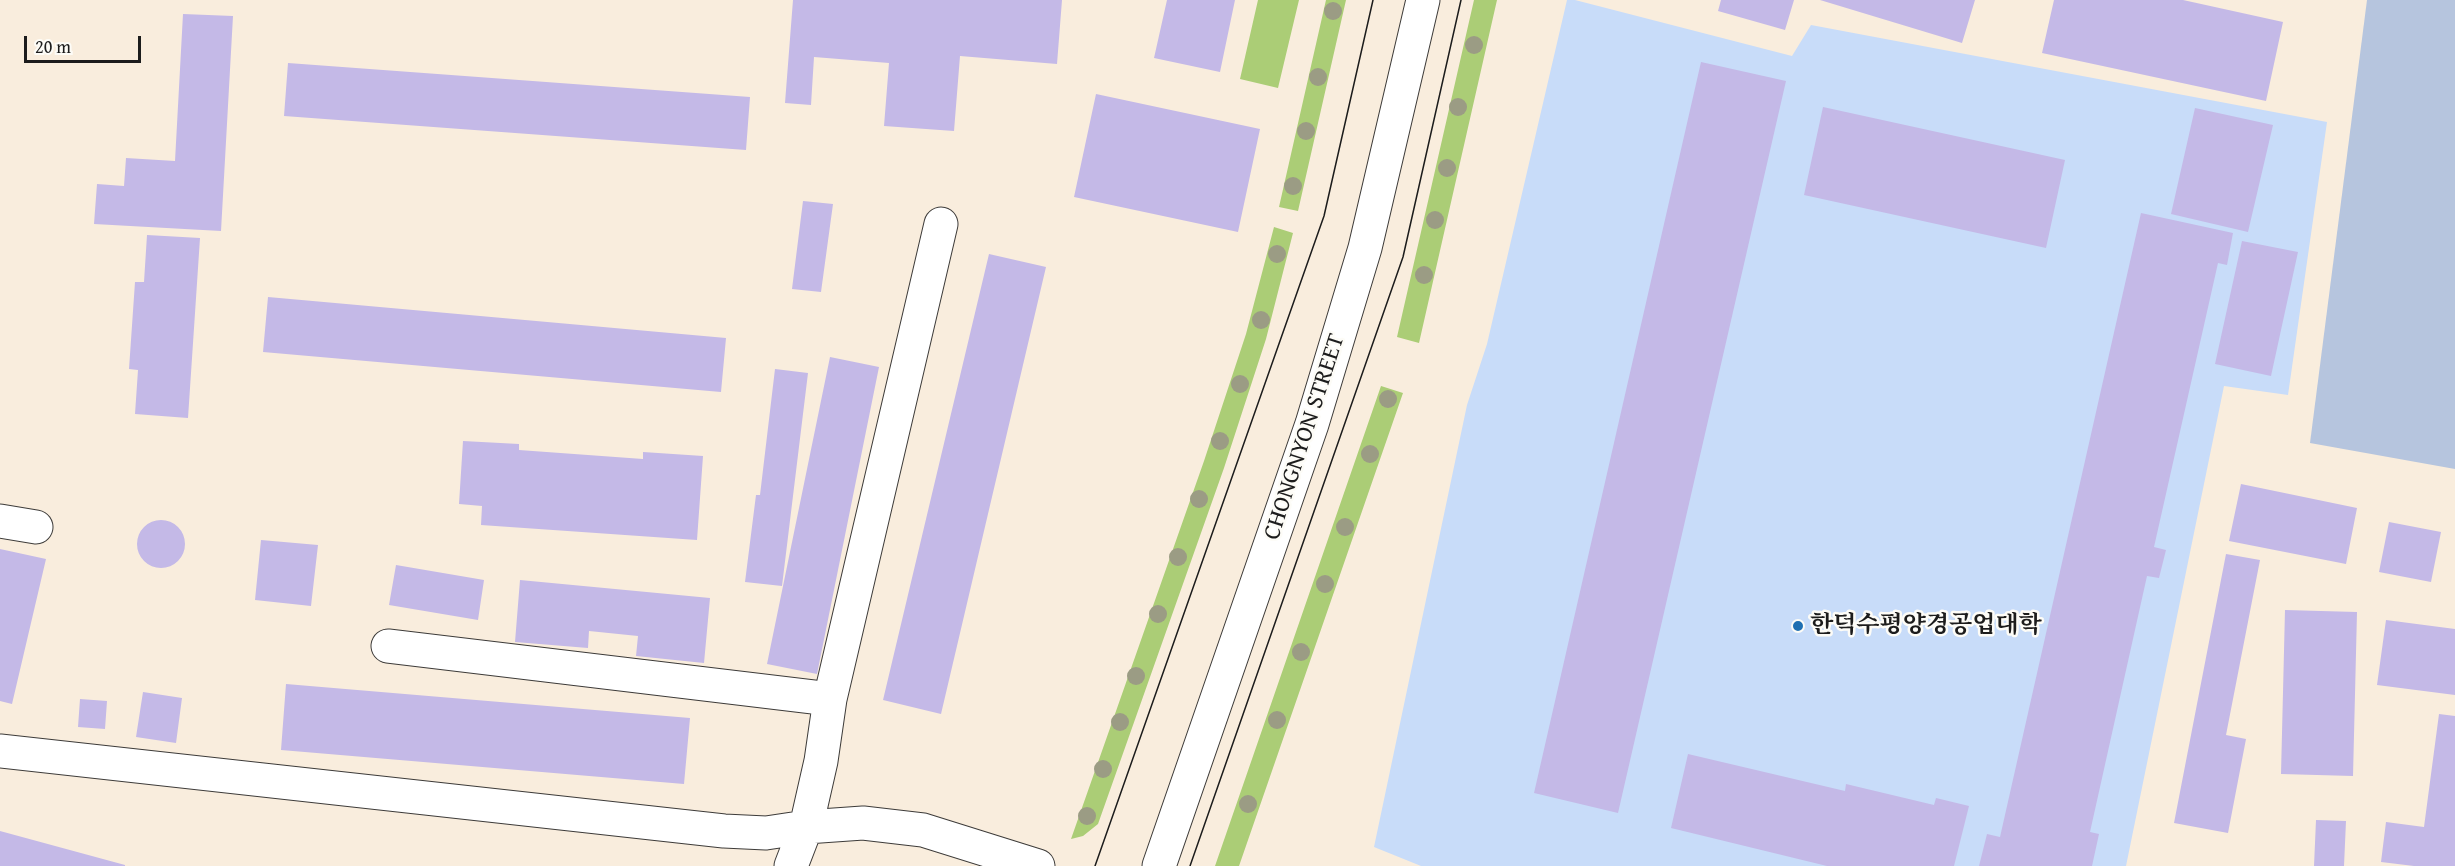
<!DOCTYPE html>
<html>
<head>
<meta charset="utf-8">
<style>
  body { margin:0 }
  #map { position:relative; width:2455px; height:866px; overflow:hidden; background:#f9eddd; font-family:"Gentium Book Plus",serif }
  canvas { display:block }
  .scale { position:absolute; left:24px; top:36px; width:117px; height:27px; box-sizing:border-box; border:3px solid #1c1c1c; border-top:0; padding-left:8px; font-size:18px; line-height:21px; white-space:nowrap; color:#1c1c1c; -webkit-text-stroke:4px #fdfcf7; paint-order:stroke }
</style>
</head>
<body>
<div id="map">
<canvas width="2455" height="866"></canvas>
<div class="scale">20 m</div>
</div>
<script>
const c = document.querySelector('canvas').getContext('2d');
c.lineJoin = 'round';
function fill(path, color) { c.fillStyle = color; c.fill(path, 'evenodd'); }
const toPath = rows => new Path2D(rows.map(r => 'M' + r).join(''));
function trace(path, color, width, dash) { c.strokeStyle = color; c.lineWidth = width; c.lineCap = dash ? 'butt' : 'round'; c.setLineDash(dash || []); c.stroke(path); }
function drawText(font, color, halo, rows, align = 'center') {
  c.font = font + ' "Gentium Book Plus","Noto Serif KR",serif'; c.lineWidth = 5; c.setLineDash([]); c.textBaseline = 'middle'; c.strokeStyle = halo; c.fillStyle = color; for (const [text, x, y, turn = 0] of rows) {
    c.save(); c.translate(x, y); c.rotate((+turn || 0) * Math.PI / 180); c.textAlign = isNaN(turn) ? turn : align; if (halo) c.strokeText(text, 0, 0); c.fillText(text, 0, 0); c.restore();
  }
}
const built = toPath([
  [1567,0,1575,0,1792,56,1811,25,2327,122,2288,395,2224,386,2126,866,1421,866,1374,847,1467,405,1487,344]
]);
const industrial = toPath([
  [2367,0,2455,0,2455,469,2310,443]
]);
const green = toPath([
  [1258,0,1299,0,1278,88,1240,79],
  [1326,0,1346,0,1298,211,1279,207],
  [1474,0,1497,0,1419,343,1397,337],
  [1274,227,1293,233,1266,339,1224,468,1098,824,1083,836,1071,839,1204,461,1246,334],
  [1381,386,1403,393,1239,866,1215,866]
]);
const building = toPath([
  [793,0,1062,0,1057,64,960,56,954,131,884,126,889,63,814,57,811,105,785,103],
  [1167,0,1235,0,1220,72,1154,58],
  [1721,0,1794,0,1785,30,1718,11],
  [1820,0,1975,0,1962,43],
  [2054,0,2183,0,2283,22,2266,101,2042,53],
  [183,14,233,16,221,231,94,224,97,184,124,186,126,158,175,161],
  [1701,62,1786,81,1618,813,1534,793],
  [288,63,750,97,746,150,284,116],
  [1096,94,1260,129,1238,232,1074,197],
  [1823,107,2065,160,2046,248,1804,195],
  [2195,108,2273,125,2248,232,2171,214],
  [803,201,833,204,821,292,792,289],
  [2141,213,2233,233,2227,265,2218,263,2154,547,2166,550,2159,578,2147,576,2090,832,2099,834,2092,866,1979,866,1987,834,2000,837],
  [147,235,200,238,188,418,135,414,138,370,129,369,135,282,144,282],
  [2242,241,2298,252,2271,376,2215,364],
  [989,254,1046,267,941,714,883,700],
  [268,297,726,338,721,392,263,352],
  [830,357,879,367,817,674,767,664],
  [775,369,808,373,782,586,745,582,756,495,760,495],
  [463,441,519,444,519,450,643,459,643,452,703,456,697,540,481,525,482,506,459,504],
  [2241,484,2357,508,2346,564,2229,541],
  '137 544a24 24 0 1 1 48 0a24 24 0 1 1-48 0Z',
  [2389,522,2441,532,2431,582,2379,572],
  [261,540,318,545,311,606,255,600],
  [0,549,46,559,12,704,0,701],
  [2226,554,2260,560,2226,735,2246,739,2228,833,2174,823],
  [396,565,484,580,478,620,389,605],
  [520,580,710,598,704,663,636,656,638,636,589,631,588,648,515,642],
  [2285,610,2357,612,2353,776,2281,774],
  [2386,620,2455,629,2455,695,2377,685],
  [286,684,690,718,684,784,281,750],
  [143,692,182,698,176,743,136,737],
  [80,699,107,701,105,729,78,727],
  [2439,714,2455,716,2455,866,2414,866,2381,862,2386,822,2424,827],
  [1688,754,1845,791,1846,784,1934,805,1936,798,1969,806,1954,866,1827,866,1671,828],
  [2316,820,2346,821,2344,866,2314,866],
  [0,831,125,865,125,866,0,866]
]);
const minor = toPath([
  [0,521,36,527],
  [388,646,830,699],
  [0,751,724,831,766,833,806,827,863,823,923,830,1038,866],
  [791,866,806,827,821,761,830,699,941,224]
]);
const major = toPath([
  [1159,866,1312,424,1365,248,1423,0]
]);
const tram = toPath([
  [1095,866,1324,216,1373,0],
  [1190,866,1403,257,1461,0]
]);
const trees = [
  [1333,11],
  [1474,45],
  [1318,77],
  [1458,107],
  [1306,131],
  [1447,168],
  [1293,186],
  [1435,220],
  [1277,254],
  [1424,275],
  [1261,320],
  [1240,384],
  [1388,399],
  [1220,441],
  [1370,454],
  [1199,499],
  [1345,527],
  [1178,557],
  [1325,584],
  [1158,614],
  [1301,652],
  [1136,676],
  [1277,720],
  [1120,722],
  [1103,769],
  [1248,804],
  [1087,816]
];
const markers = [
  [1798,626,6,"#1f6fb2"]
];
const streetNames = [
  ["CHONGNYON STREET",1305,437,-72]
];
const poiNames = [
  ["한덕수평양경공업대학",1810,626]
];
fill(built, '#c8dcf9');
fill(industrial, '#b6c5de');
fill(green, '#abcd76');
fill(building, '#c4b9e7');
trace(minor, '#3d3b39', 35);
trace(major, '#3d3b39', 35);
trace(minor, '#fff', 33);
trace(major, '#fff', 33);
trace(tram, '#1c1c1c', 1.5);
c.fillStyle = '#9b9c84';
for (const [x, y] of trees) { c.beginPath(); c.arc(x, y, 9, 0, 2 * Math.PI); c.fill(); }
for (const [x, y, r, color] of markers) { const dot = new Path2D(); dot.arc(x, y, r, 0, 2 * Math.PI); c.fillStyle = color; c.fill(dot); trace(dot, '#fdfcf7', 2); }
drawText('24px', '#1c1c1c', '#fdfcf7', streetNames);
drawText('bold 24px', '#1c1c1c', '#fdfcf7', poiNames, 'left');
</script>
</body>
</html>
